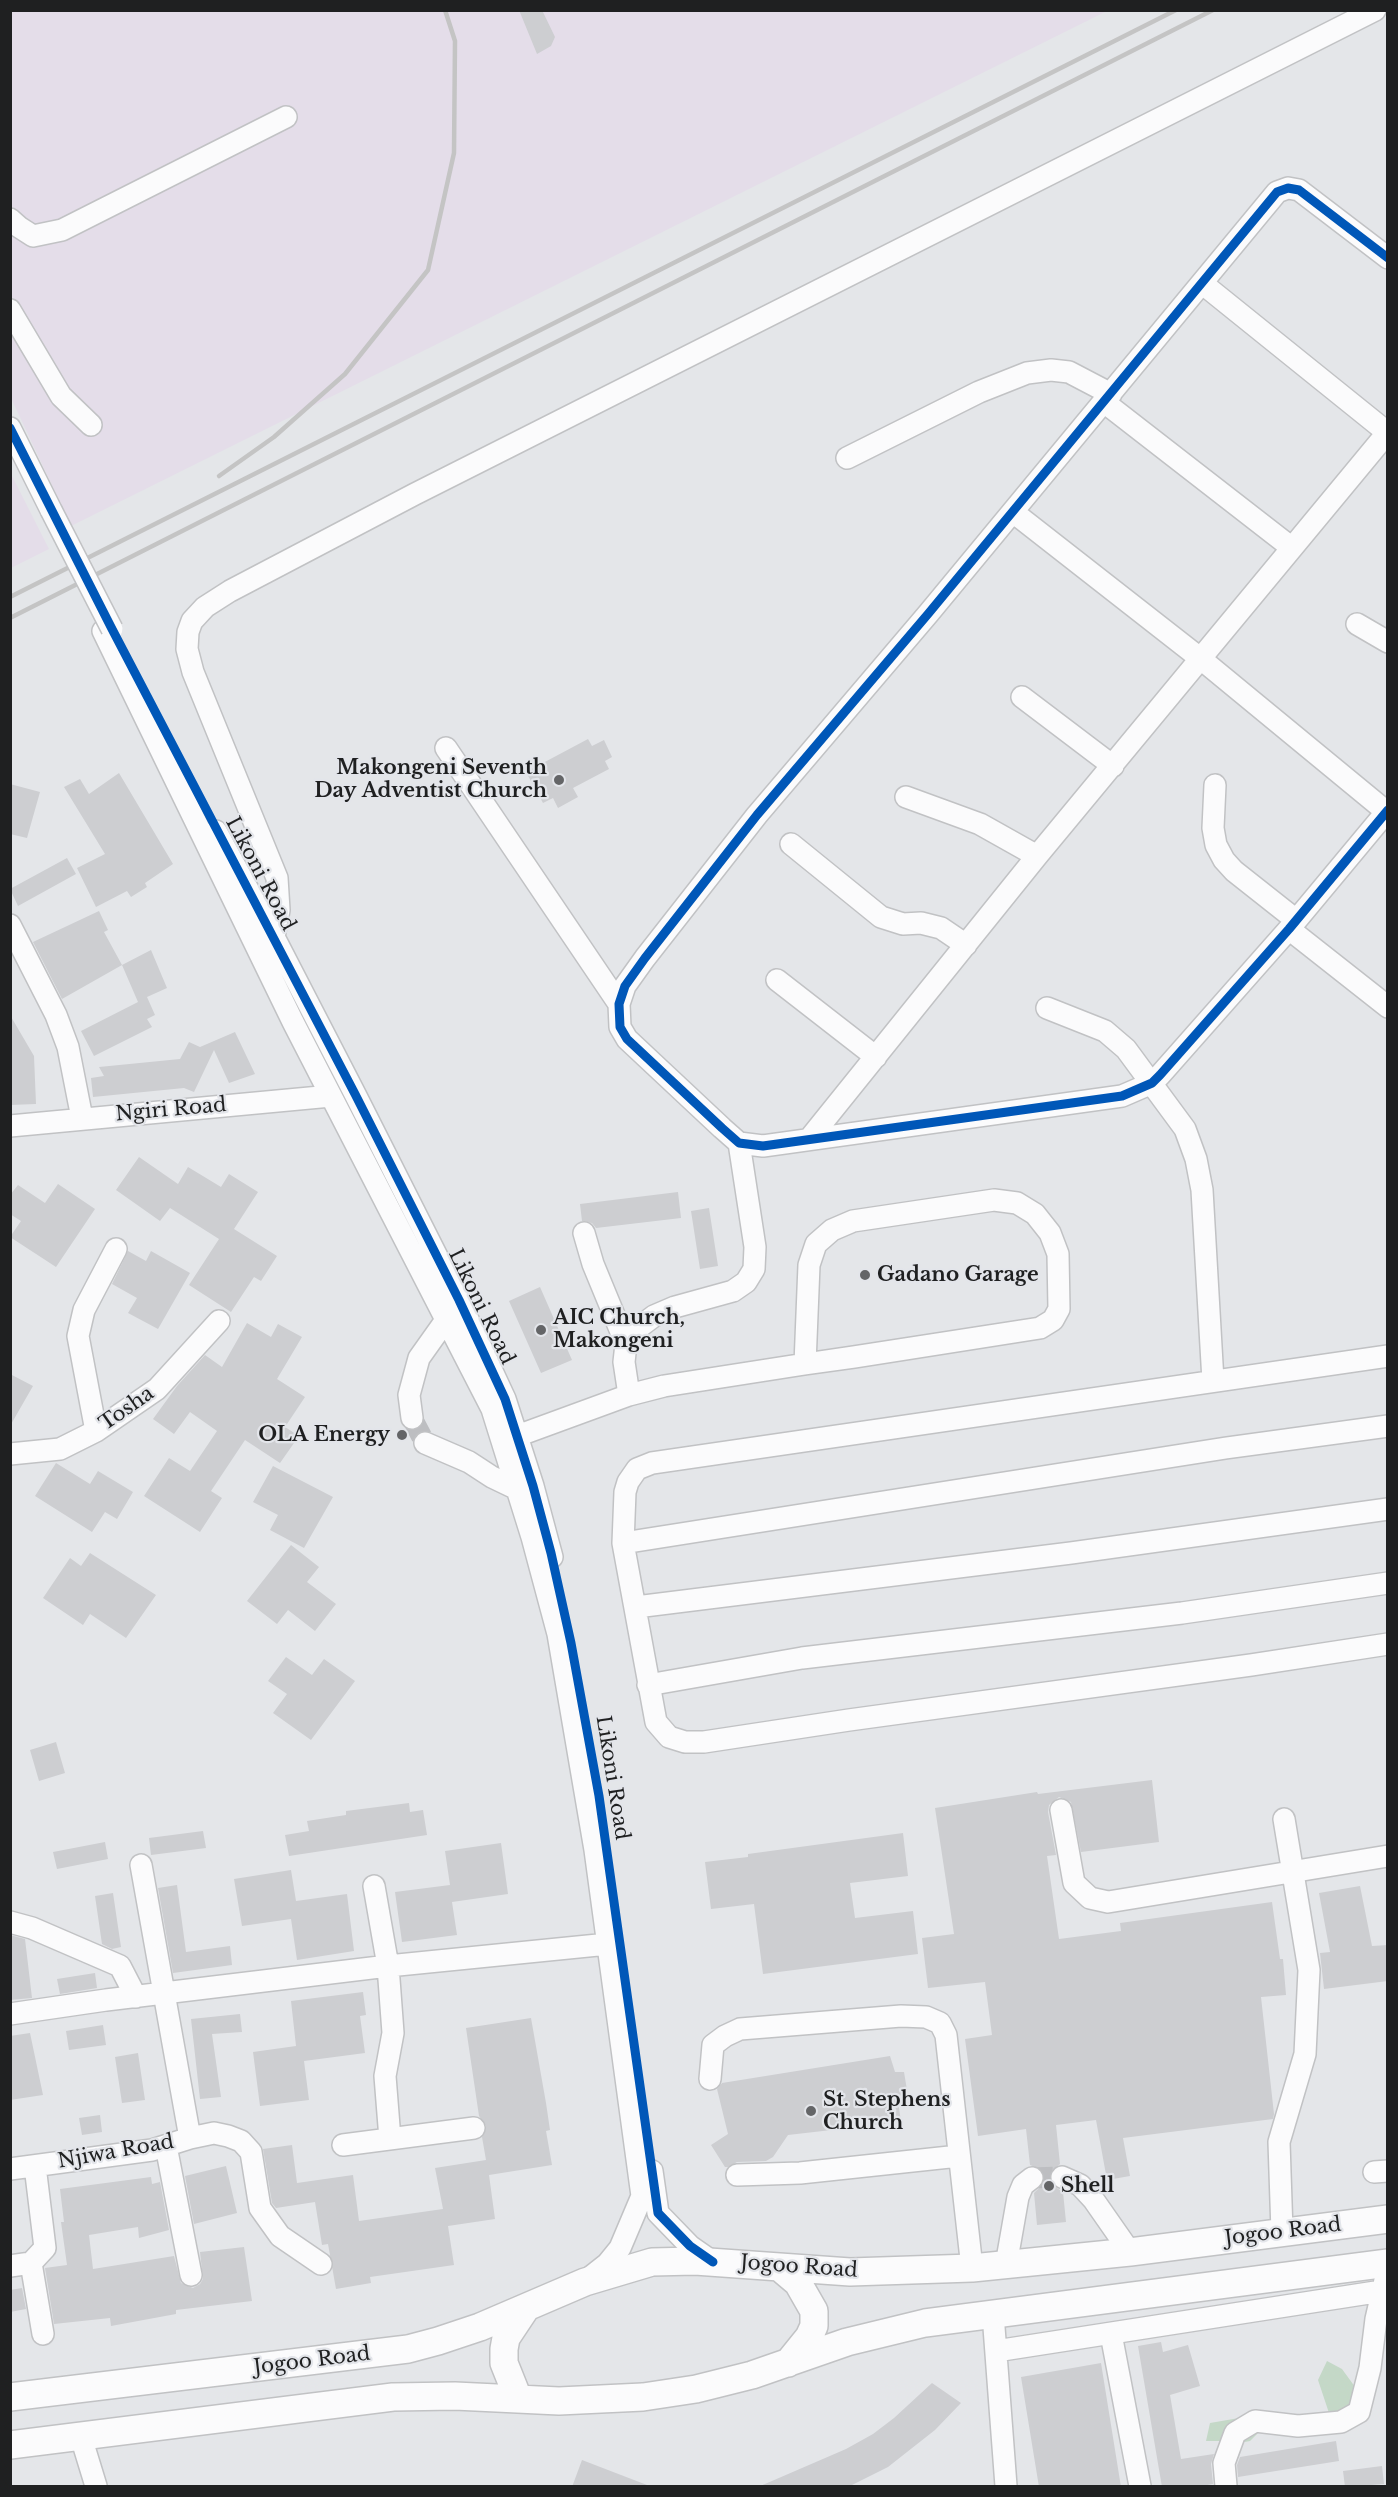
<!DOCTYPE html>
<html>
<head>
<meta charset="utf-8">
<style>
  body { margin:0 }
  #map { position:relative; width:1398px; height:2497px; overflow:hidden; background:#e4e6e9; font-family:"Libre Baskerville",serif }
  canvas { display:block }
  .frame { position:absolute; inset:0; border:12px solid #1f2021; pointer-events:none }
</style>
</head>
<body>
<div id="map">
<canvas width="1398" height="2497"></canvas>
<div class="frame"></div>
</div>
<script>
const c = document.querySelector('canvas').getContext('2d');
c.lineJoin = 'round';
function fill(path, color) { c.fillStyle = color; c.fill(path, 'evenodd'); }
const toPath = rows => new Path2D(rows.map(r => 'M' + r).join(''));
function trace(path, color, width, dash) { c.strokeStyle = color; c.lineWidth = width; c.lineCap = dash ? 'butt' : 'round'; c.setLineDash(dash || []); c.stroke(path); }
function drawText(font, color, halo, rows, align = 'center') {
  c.font = font + ' "Libre Baskerville",serif'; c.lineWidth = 4.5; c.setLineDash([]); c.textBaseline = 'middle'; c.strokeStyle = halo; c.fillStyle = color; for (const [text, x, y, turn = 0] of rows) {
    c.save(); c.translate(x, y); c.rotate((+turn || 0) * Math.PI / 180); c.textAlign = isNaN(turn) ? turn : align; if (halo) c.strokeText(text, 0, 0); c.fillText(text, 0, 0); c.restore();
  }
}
const industrial = toPath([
  [11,11,1107,11,71,526,11,398],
  [10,472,49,549,11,568,10,568]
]);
const green = toPath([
  [1327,2361,1342,2369,1358,2391,1356,2415,1334,2428,1318,2380],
  [1239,2418,1262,2429,1250,2441,1234,2444,1224,2441,1206,2441,1210,2423]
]);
const building = toPath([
  [519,10,542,10,555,37,551,46,537,54],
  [588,739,592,746,604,740,612,757,605,761,609,769,573,788,578,797,558,808,553,798,543,803,526,772],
  [119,773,173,864,145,883,147,887,131,897,127,891,96,907,77,868,105,854,64,787,80,779,89,794],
  [10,784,40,792,27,838,10,834],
  [67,858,76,874,18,906,10,889],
  [99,911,108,930,104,932,122,965,62,999,33,942],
  [151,950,167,988,147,997,155,1015,147,1019,152,1027,94,1056,81,1031,138,1002,122,965],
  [10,1015,34,1056,36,1104,10,1105],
  [235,1032,255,1074,229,1083,214,1050,194,1092,184,1088,93,1097,91,1078,104,1076,99,1067,180,1059,189,1042,200,1047],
  [139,1157,178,1184,188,1167,221,1187,229,1174,258,1192,234,1229,277,1256,261,1281,254,1277,231,1312,189,1285,219,1239,170,1208,160,1221,116,1190],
  [58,1184,95,1209,56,1267,10,1237,21,1221,10,1214,10,1195,18,1185,45,1203],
  [678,1192,681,1218,596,1228,592,1223,582,1221,580,1204],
  [709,1208,718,1266,700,1269,691,1211],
  [128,1251,146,1261,151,1251,190,1273,158,1329,128,1313,137,1298,112,1284],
  [540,1287,572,1360,541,1373,509,1301],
  [247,1323,271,1337,278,1324,302,1337,277,1379,305,1397,285,1427,299,1436,280,1463,245,1440,211,1491,222,1498,200,1532,144,1496,169,1458,190,1471,217,1431,190,1412,174,1434,153,1419,177,1386,205,1355,222,1367],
  [10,1374,33,1386,10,1426],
  [56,1463,90,1484,98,1471,133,1492,117,1519,105,1512,92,1532,35,1496],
  [273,1466,333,1497,304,1548,270,1530,278,1515,253,1502],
  [291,1545,319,1567,307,1582,336,1604,315,1631,288,1610,277,1624,247,1601],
  [90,1553,156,1595,126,1638,90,1614,83,1625,43,1598,70,1558,81,1566],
  [286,1657,312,1675,324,1659,355,1681,311,1740,273,1713,287,1694,268,1681],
  [56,1742,65,1773,39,1781,30,1750],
  [1152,1780,1159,1842,1081,1852,1071,1802,1059,1797,1049,1805,1048,1812,1056,1855,1047,1856,1059,1939,1121,1931,1120,1923,1272,1902,1280,1959,1283,1959,1286,1995,1261,1997,1274,2114,1273,2119,1123,2138,1130,2176,1107,2180,1096,2120,1056,2125,1060,2164,1051,2171,1049,2179,1052,2185,1063,2192,1066,2222,1037,2225,1034,2193,1044,2183,1045,2177,1042,2170,1030,2165,1026,2129,978,2136,965,2039,992,2035,985,1982,928,1988,922,1938,954,1934,935,1808,1037,1792,1038,1794],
  [409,1803,410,1812,423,1810,427,1835,289,1856,285,1835,309,1831,307,1821,346,1815,346,1811],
  [203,1831,206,1848,151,1855,149,1838],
  [903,1833,908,1876,850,1883,855,1918,913,1911,918,1954,763,1974,754,1904,711,1909,705,1862,748,1857,748,1854],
  [105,1842,108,1859,57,1869,53,1852],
  [501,1843,508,1894,452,1902,457,1935,402,1942,395,1892,450,1885,445,1851],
  [291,1870,296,1901,347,1894,354,1951,297,1960,291,1919,242,1926,234,1879],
  [177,1885,186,1952,230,1946,232,1965,173,1973,158,1888],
  [1360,1886,1372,1946,1388,1945,1388,1981,1324,1989,1320,1953,1330,1952,1319,1893],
  [113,1893,121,1947,112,1949,102,1944,95,1896],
  [10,1935,25,1939,32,1998,10,2000],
  [95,1973,97,1988,60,1994,57,1979],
  [363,1992,366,2015,360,2016,365,2053,304,2061,309,2100,260,2106,253,2052,296,2046,291,2001],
  [240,2014,242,2032,212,2034,221,2097,200,2099,191,2019],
  [531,2018,546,2103,550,2130,546,2131,552,2165,489,2175,495,2219,448,2226,454,2265,370,2277,371,2283,336,2289,328,2244,322,2245,315,2202,276,2208,272,2203,263,2149,292,2145,297,2183,353,2175,359,2221,443,2209,435,2168,486,2160,482,2137,486,2126,479,2116,466,2028],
  [103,2025,106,2045,69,2050,66,2031],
  [30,2033,43,2095,10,2100,10,2036],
  [138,2053,145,2100,122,2103,115,2057],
  [890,2056,895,2072,904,2072,908,2096,898,2100,901,2122,788,2135,773,2157,766,2161,737,2162,728,2167,725,2167,711,2145,728,2134,717,2089,722,2083],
  [100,2115,102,2132,82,2135,79,2118],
  [226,2166,237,2213,194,2224,185,2176],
  [151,2177,152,2184,160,2182,169,2230,139,2238,138,2227,89,2235,93,2269,174,2256,181,2283,193,2288,200,2284,203,2279,200,2252,244,2247,252,2301,176,2310,176,2314,111,2326,110,2318,54,2324,45,2268,67,2265,61,2222,64,2222,60,2189],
  [22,2288,26,2309,10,2312,10,2290],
  [1161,2342,1163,2352,1188,2345,1200,2386,1170,2395,1181,2459,1214,2454,1211,2464,1213,2484,1196,2487,1162,2487,1138,2346],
  [1101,2363,1121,2487,1039,2487,1021,2377],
  [932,2383,961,2403,935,2430,888,2467,848,2487,758,2487,846,2449,873,2434,894,2418],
  [1336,2441,1339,2461,1238,2477,1237,2465,1240,2457],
  [582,2460,647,2485,647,2487,572,2487],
  [1382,2466,1384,2484,1345,2487,1343,2471]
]);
const minorTunnel = toPath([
  [412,1418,425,1443],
  [1032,2178,1062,2177]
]);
const minor = toPath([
  [10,219,19,227,33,236,62,230,286,117],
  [1388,258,1299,190,1288,188,1277,192,928,614,757,815,645,958,625,986,619,1004,620,1027,627,1039,722,1128,739,1143,763,1146,1122,1096,1152,1083,1160,1075,1289,929,1388,810],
  [1203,284,1388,433],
  [10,310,61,396,91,425],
  [1104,402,1292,548],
  [10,428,51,510],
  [847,458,979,392,1027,373,1051,370,1069,372,1111,394],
  [1013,512,1201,659,1388,813],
  [1357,624,1388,642],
  [103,631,293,1022,492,1409,532,1537,558,1634,595,1850,642,2196,620,2248,607,2264,588,2279],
  [1022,697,1113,766],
  [446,748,619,1004],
  [1215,785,1213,828,1216,845,1224,860,1234,871,1296,920],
  [906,797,980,824,1037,856],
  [216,831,274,937,355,1094,459,1300,505,1399,533,1486,552,1557],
  [791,844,881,917,903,924,921,923,941,928,966,945],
  [10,925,56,1015,68,1047,82,1118],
  [1289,929,1388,1007],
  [274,937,279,910,277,878,193,672,187,649,188,632,192,621,205,607,230,591,415,494,1375,10],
  [777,980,876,1057],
  [1047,1008,1105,1031,1126,1049,1185,1129,1196,1159,1202,1190,1213,1381],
  [10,1126,331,1096],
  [810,1138,1037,856,1388,432],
  [584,1233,593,1264,626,1344],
  [1388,1356,652,1463,637,1469,628,1482,625,1492,623,1543,656,1722,669,1737,685,1742,704,1742,849,1720,1251,1665,1388,1644],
  [629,1395,624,1362,626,1344,638,1328,654,1316,675,1307,733,1291,746,1282,754,1269,755,1247,739,1143],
  [412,1418,409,1395,419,1358,446,1320],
  [96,1431,78,1336,84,1310,116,1249],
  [517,1436,629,1395,664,1386,805,1364,854,1357,1040,1328,1053,1320,1059,1309,1058,1254,1050,1233,1035,1214,1017,1203,994,1200,853,1221,832,1230,816,1244,809,1265,805,1364],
  [425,1443,469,1462,492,1477,517,1489],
  [10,1454,60,1449,96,1431,157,1389,219,1321],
  [623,1543,1226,1448,1388,1426],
  [636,1607,1071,1553,1388,1509],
  [648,1685,802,1658,1182,1613,1388,1583],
  [1061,1810,1074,1883,1090,1898,1108,1902,1388,1856],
  [141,1865,190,2138],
  [374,1886,388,1966,393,2033,385,2076,390,2139],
  [10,1922,32,1928,120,1966,136,1997],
  [10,2014,106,2000,388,1966,608,1944],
  [710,2079,713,2045,725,2036,740,2029,901,2016,926,2017,940,2023,946,2035,972,2268],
  [343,2145,474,2128],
  [166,2146,191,2275],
  [10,2169,152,2150,190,2138,214,2133,228,2136,241,2141,251,2152,260,2208,280,2236,321,2264],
  [652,2171,658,2213,690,2246,713,2262],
  [1374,2172,1388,2171],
  [737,2175,800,2173,959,2156],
  [1062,2177,1080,2185,1093,2199,1130,2252],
  [1282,2232,1279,2142,1305,2054,1309,1970,1284,1819],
  [31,2263,43,2334],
  [1006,2265,1018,2197,1023,2185,1032,2178],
  [10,2266,31,2263,45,2248,35,2166],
  [993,2314,1006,2486],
  [1111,2334,1140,2486],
  [996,2351,1382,2291],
  [81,2437,96,2486],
  [1226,2486,1224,2463,1235,2433,1255,2421,1298,2426,1341,2422,1359,2412,1370,2368,1376,2319,1385,2280]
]);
const major = toPath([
  [779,2267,798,2283,814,2311,814,2326,809,2337,788,2363],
  [10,2397,408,2349,438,2341,480,2327,585,2282,652,2262,695,2261,850,2272,972,2268,1130,2252,1388,2219],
  [518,2398,504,2363,504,2349,506,2338,526,2308],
  [10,2445,393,2397,455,2396,559,2401,643,2397,696,2389,752,2375,847,2342,925,2323,1388,2263]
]);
const rail = toPath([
  [219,476,274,437,345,374,428,270,454,153,455,41,445,10],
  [10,597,1176,10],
  [10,618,1213,10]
]);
const minorBridge = toPath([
  [51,510,112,629]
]);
const cycleway = toPath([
  [1388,258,1299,190,1288,188,1277,192,928,614,757,815,645,958,625,986,619,1004,620,1027,627,1039,722,1128,739,1143,763,1146,1122,1096,1152,1083,1160,1075,1289,929,1388,810],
  [10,428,112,629,355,1094,459,1300,505,1399,533,1486,551,1553,571,1643,599,1796,658,2213,690,2246,713,2262]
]);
const markers = [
  [559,780,6,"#646567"],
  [865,1275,6,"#646567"],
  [541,1330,6,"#646567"],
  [402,1435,6,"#646567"],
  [811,2111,6,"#646567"],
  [1049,2186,6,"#646567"]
];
const poiNames = [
  ["Makongeni Seventh",547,768,"right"],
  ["Day Adventist Church",547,791,"right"],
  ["Gadano Garage",877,1275],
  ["AIC Church,",553,1318],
  ["Makongeni",553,1341],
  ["OLA Energy",390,1435,"right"],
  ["St. Stephens",823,2100],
  ["Church",823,2123],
  ["Shell",1061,2186]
];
const streetNames = [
  ["Likoni Road",260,874,62],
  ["Ngiri Road",171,1110,-5],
  ["Likoni Road",481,1307,64],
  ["Tosha",127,1409,-35],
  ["Likoni Road",612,1778,81],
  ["Njiwa Road",116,2152,-10],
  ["Jogoo Road",1283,2232,-7],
  ["Jogoo Road",799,2267,4],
  ["Jogoo Road",312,2361,-7]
];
fill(industrial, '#e4dde9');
fill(green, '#c4d8c7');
fill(building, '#cdced1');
trace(minorTunnel, '#bdbec1', 21, [21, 10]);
trace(minor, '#c1c2c4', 24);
trace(major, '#c1c2c4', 30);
trace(minor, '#fbfbfc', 21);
trace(major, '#fbfbfc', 27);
trace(rail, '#c4c4c4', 4.5);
trace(minorBridge, '#c1c2c4', 24, []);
trace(minorBridge, '#fbfbfc', 21);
trace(cycleway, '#0057b8', 9);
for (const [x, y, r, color] of markers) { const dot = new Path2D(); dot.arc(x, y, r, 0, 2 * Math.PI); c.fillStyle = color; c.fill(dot); trace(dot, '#e3e5ea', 2); }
drawText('bold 20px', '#1f2021', '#e3e5ea', poiNames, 'left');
drawText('20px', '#1f2021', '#e3e5ea', streetNames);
</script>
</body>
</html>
